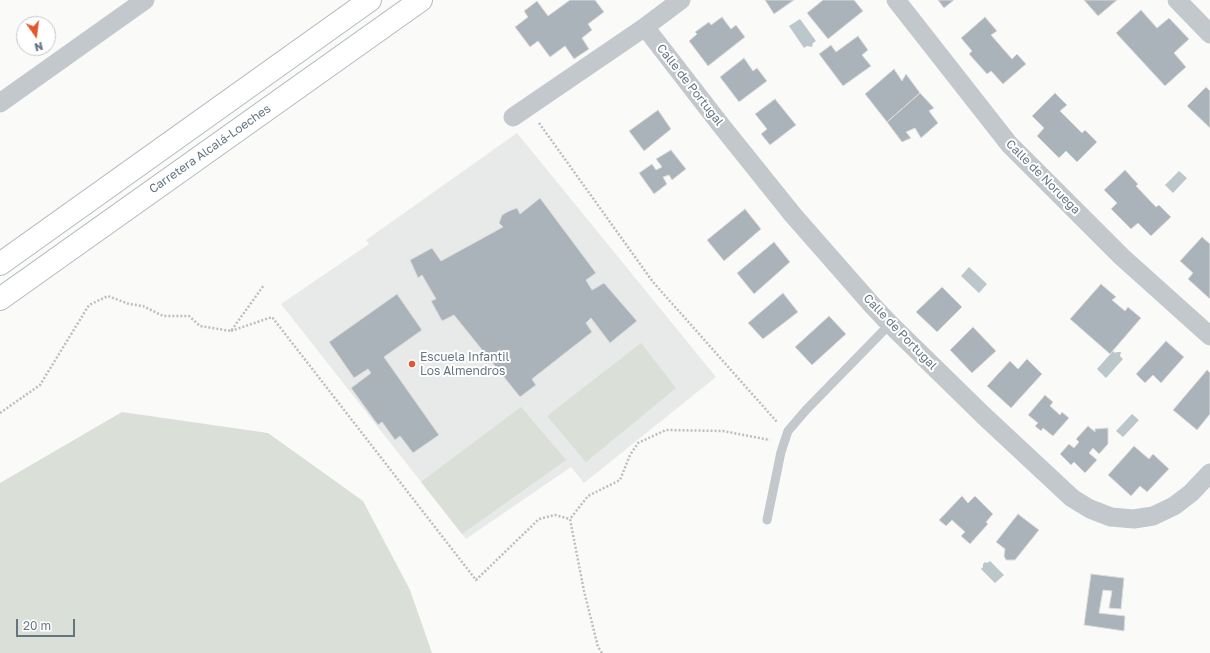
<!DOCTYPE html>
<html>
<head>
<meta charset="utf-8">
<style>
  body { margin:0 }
  #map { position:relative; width:1210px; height:653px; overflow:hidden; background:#fafaf8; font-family:"Golos Text",sans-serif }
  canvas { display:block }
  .north { position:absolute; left:16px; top:16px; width:40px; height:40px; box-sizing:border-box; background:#fff; border:1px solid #c1c8cd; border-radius:50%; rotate:166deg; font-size:11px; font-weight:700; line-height:16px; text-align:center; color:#657683 }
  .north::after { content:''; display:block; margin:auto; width:14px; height:18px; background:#e4572e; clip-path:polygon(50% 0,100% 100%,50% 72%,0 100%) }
  .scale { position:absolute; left:16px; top:619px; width:59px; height:18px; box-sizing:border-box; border:2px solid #657683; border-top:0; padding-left:5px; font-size:12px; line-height:14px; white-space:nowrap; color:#657683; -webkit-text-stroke:3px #fff; paint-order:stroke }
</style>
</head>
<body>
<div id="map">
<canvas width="1210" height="653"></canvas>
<div class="north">N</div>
<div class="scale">20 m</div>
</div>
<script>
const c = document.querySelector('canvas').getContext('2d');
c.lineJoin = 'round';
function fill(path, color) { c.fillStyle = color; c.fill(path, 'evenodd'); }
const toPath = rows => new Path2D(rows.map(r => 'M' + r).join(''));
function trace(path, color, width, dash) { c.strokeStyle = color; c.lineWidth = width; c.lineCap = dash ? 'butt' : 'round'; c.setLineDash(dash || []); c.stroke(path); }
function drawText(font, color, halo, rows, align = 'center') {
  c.font = font + ' "Golos Text",sans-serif'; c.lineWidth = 4; c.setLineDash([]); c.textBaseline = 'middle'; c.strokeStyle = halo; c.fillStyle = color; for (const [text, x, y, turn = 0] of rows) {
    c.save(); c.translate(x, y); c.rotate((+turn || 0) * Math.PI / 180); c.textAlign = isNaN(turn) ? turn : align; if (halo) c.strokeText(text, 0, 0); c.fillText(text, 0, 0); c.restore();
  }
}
const built = toPath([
  [517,133,716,377,584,483,571,467,466,539,281,304,369,244,366,240]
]);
const green = toPath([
  [641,343,676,388,586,462,547,416],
  [521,407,566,460,462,534,421,482],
  [122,412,268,433,363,501,410,590,432,653,0,653,0,483]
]);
const water = toPath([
  [800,19,816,41,813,43,812,47,807,46,804,48,789,26],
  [1179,171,1187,178,1173,193,1165,185],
  [969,267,987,284,979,293,961,276],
  [1113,351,1115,353,1117,352,1121,352,1120,356,1123,359,1106,378,1097,369],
  [1132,414,1139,420,1123,437,1116,431],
  [990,561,1004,575,995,583,981,569,983,567,983,564,985,562,987,563]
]);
const building = toPath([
  [570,0,595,0,604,12,588,24,592,30,582,38,589,49,574,59,565,46,550,57,538,41,530,47,515,27,528,17,524,11,537,1,548,16,570,0],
  [765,0,794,0,774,14,765,0],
  [823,0,854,0,863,11,828,39,807,13,823,0],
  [938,0,954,0,944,8,938,0],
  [1084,0,1117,0,1098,16,1084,0],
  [1141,10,1157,28,1169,18,1189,39,1174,53,1186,67,1165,86,1116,33,1141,10],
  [722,17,731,29,736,25,745,37,708,66,689,41,697,34,695,32,709,22,711,25,722,17],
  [985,17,997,31,991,35,1012,59,1017,54,1026,64,1003,84,991,71,987,74,969,54,972,51,961,38,985,17],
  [858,36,868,50,862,55,871,66,843,86,819,54,831,45,836,52,858,36],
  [744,58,753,71,757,68,767,81,739,102,720,77,744,58],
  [894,69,902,81,906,74,920,93,887,122,865,94,894,69],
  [1206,87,1210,91,1210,128,1187,106,1206,87],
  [920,93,934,108,929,111,938,123,921,138,915,128,906,132,911,138,902,142,887,122,920,93],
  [1055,93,1067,105,1060,111,1082,133,1085,130,1097,142,1077,162,1066,151,1059,158,1037,136,1044,128,1032,116,1055,93],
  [775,99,796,125,770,145,761,134,767,129,755,114,775,99],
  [658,110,671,129,644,151,629,131,658,110],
  [671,150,686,169,672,180,669,175,663,177,667,184,654,194,639,173,652,164,656,170,662,167,656,159,671,150],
  [1125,170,1138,184,1136,186,1156,207,1159,205,1171,217,1151,236,1138,223,1131,229,1111,209,1117,203,1104,190,1125,170],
  [540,198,596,273,586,280,592,290,604,283,637,321,610,343,591,318,586,323,592,332,532,379,536,385,520,397,454,315,442,321,431,301,436,299,422,275,418,278,410,260,432,248,441,261,503,227,499,223,502,215,509,211,517,208,520,214,540,198],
  [745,209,761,229,724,261,707,240,745,209],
  [1202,237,1210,244,1210,299,1188,279,1193,273,1180,261,1202,237],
  [774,242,790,262,754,294,737,273,774,242],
  [1101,284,1116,297,1112,300,1125,311,1128,307,1141,318,1110,354,1070,319,1101,284],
  [942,287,962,307,937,332,916,312,942,287],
  [783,293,798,312,763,339,748,323,783,293],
  [397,294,422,330,384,357,439,435,413,453,400,436,395,440,382,422,378,425,351,388,371,373,368,369,354,378,329,342,397,294],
  [829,316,846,334,812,365,795,347,829,316],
  [973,327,996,351,972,373,950,350,973,327],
  [1166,341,1184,357,1161,383,1153,375,1145,383,1136,374,1166,341],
  [1027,359,1042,374,1011,408,987,386,1010,361,1018,369,1027,359],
  [1207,370,1210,373,1210,414,1197,430,1173,410,1207,370],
  [1045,395,1053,402,1050,406,1060,415,1062,412,1069,418,1053,436,1043,428,1041,431,1035,426,1038,423,1028,415,1045,395],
  [1088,426,1095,432,1095,429,1108,428,1108,444,1099,454,1093,448,1089,453,1097,460,1085,473,1074,462,1071,465,1060,454,1069,444,1074,448,1079,442,1076,439,1088,426],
  [1134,446,1149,459,1153,454,1169,469,1147,492,1140,486,1131,496,1108,475,1134,446],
  [962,496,968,503,975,496,993,514,986,522,988,524,970,544,961,536,965,532,952,520,946,526,939,520,962,496],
  [1018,514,1039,530,1015,560,1006,560,1004,556,1005,549,996,542,1018,514],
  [1091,574,1124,578,1121,609,1109,608,1112,591,1103,590,1099,613,1125,616,1124,631,1084,625,1091,574]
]);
const path = toPath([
  [539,123,653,282,777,422],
  [231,331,272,317,476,580,539,519,555,515,570,519],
  [0,413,40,385,89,305,108,296,129,304,143,306,163,316,189,316,200,326,231,331,264,285],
  [602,653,598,647,584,591,570,519,588,496,620,480,630,455,638,443,666,430,723,431,770,440]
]);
const service = toPath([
  [767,520,781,452,788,431,806,410,890,324]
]);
const minor = toPath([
  [896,0,1009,144,1122,257,1210,336],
  [1177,0,1210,34],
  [645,27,720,124,793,215,872,305,890,324,983,415,1072,498,1090,509,1111,517,1134,519,1153,516,1174,506,1191,493,1210,473],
  [0,103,145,0],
  [513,117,645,27,681,0]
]);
const secondary = toPath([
  [0,264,370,0],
  [0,299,421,0]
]);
const markers = [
  [412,364,4,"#e4572e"]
];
const streetNames = [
  ["Calle de Portugal",690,85,52],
  ["Carretera Alcalá-Loeches",210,149,-35],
  ["Calle de Noruega",1043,177,45],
  ["Calle de Portugal",900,332,46]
];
const poiNames = [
  ["Escuela Infantil",420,357],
  ["Los Almendros",420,371]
];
fill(built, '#e8e9e9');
fill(green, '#dadfd7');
fill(water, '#bbc7cb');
fill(building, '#aab3b9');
trace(building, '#dcdcda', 1);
trace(secondary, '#b3babf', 24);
trace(path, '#bbbfc2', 2.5, [2, 2]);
trace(service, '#c3c8cc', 9);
trace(minor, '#c3c8cc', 19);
trace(secondary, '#fff', 22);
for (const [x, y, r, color] of markers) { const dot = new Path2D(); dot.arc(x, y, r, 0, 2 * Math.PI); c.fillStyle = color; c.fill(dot); trace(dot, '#fff', 1.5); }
drawText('12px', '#657683', '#fff', streetNames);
drawText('12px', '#657683', '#fff', poiNames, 'left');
</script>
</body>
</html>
